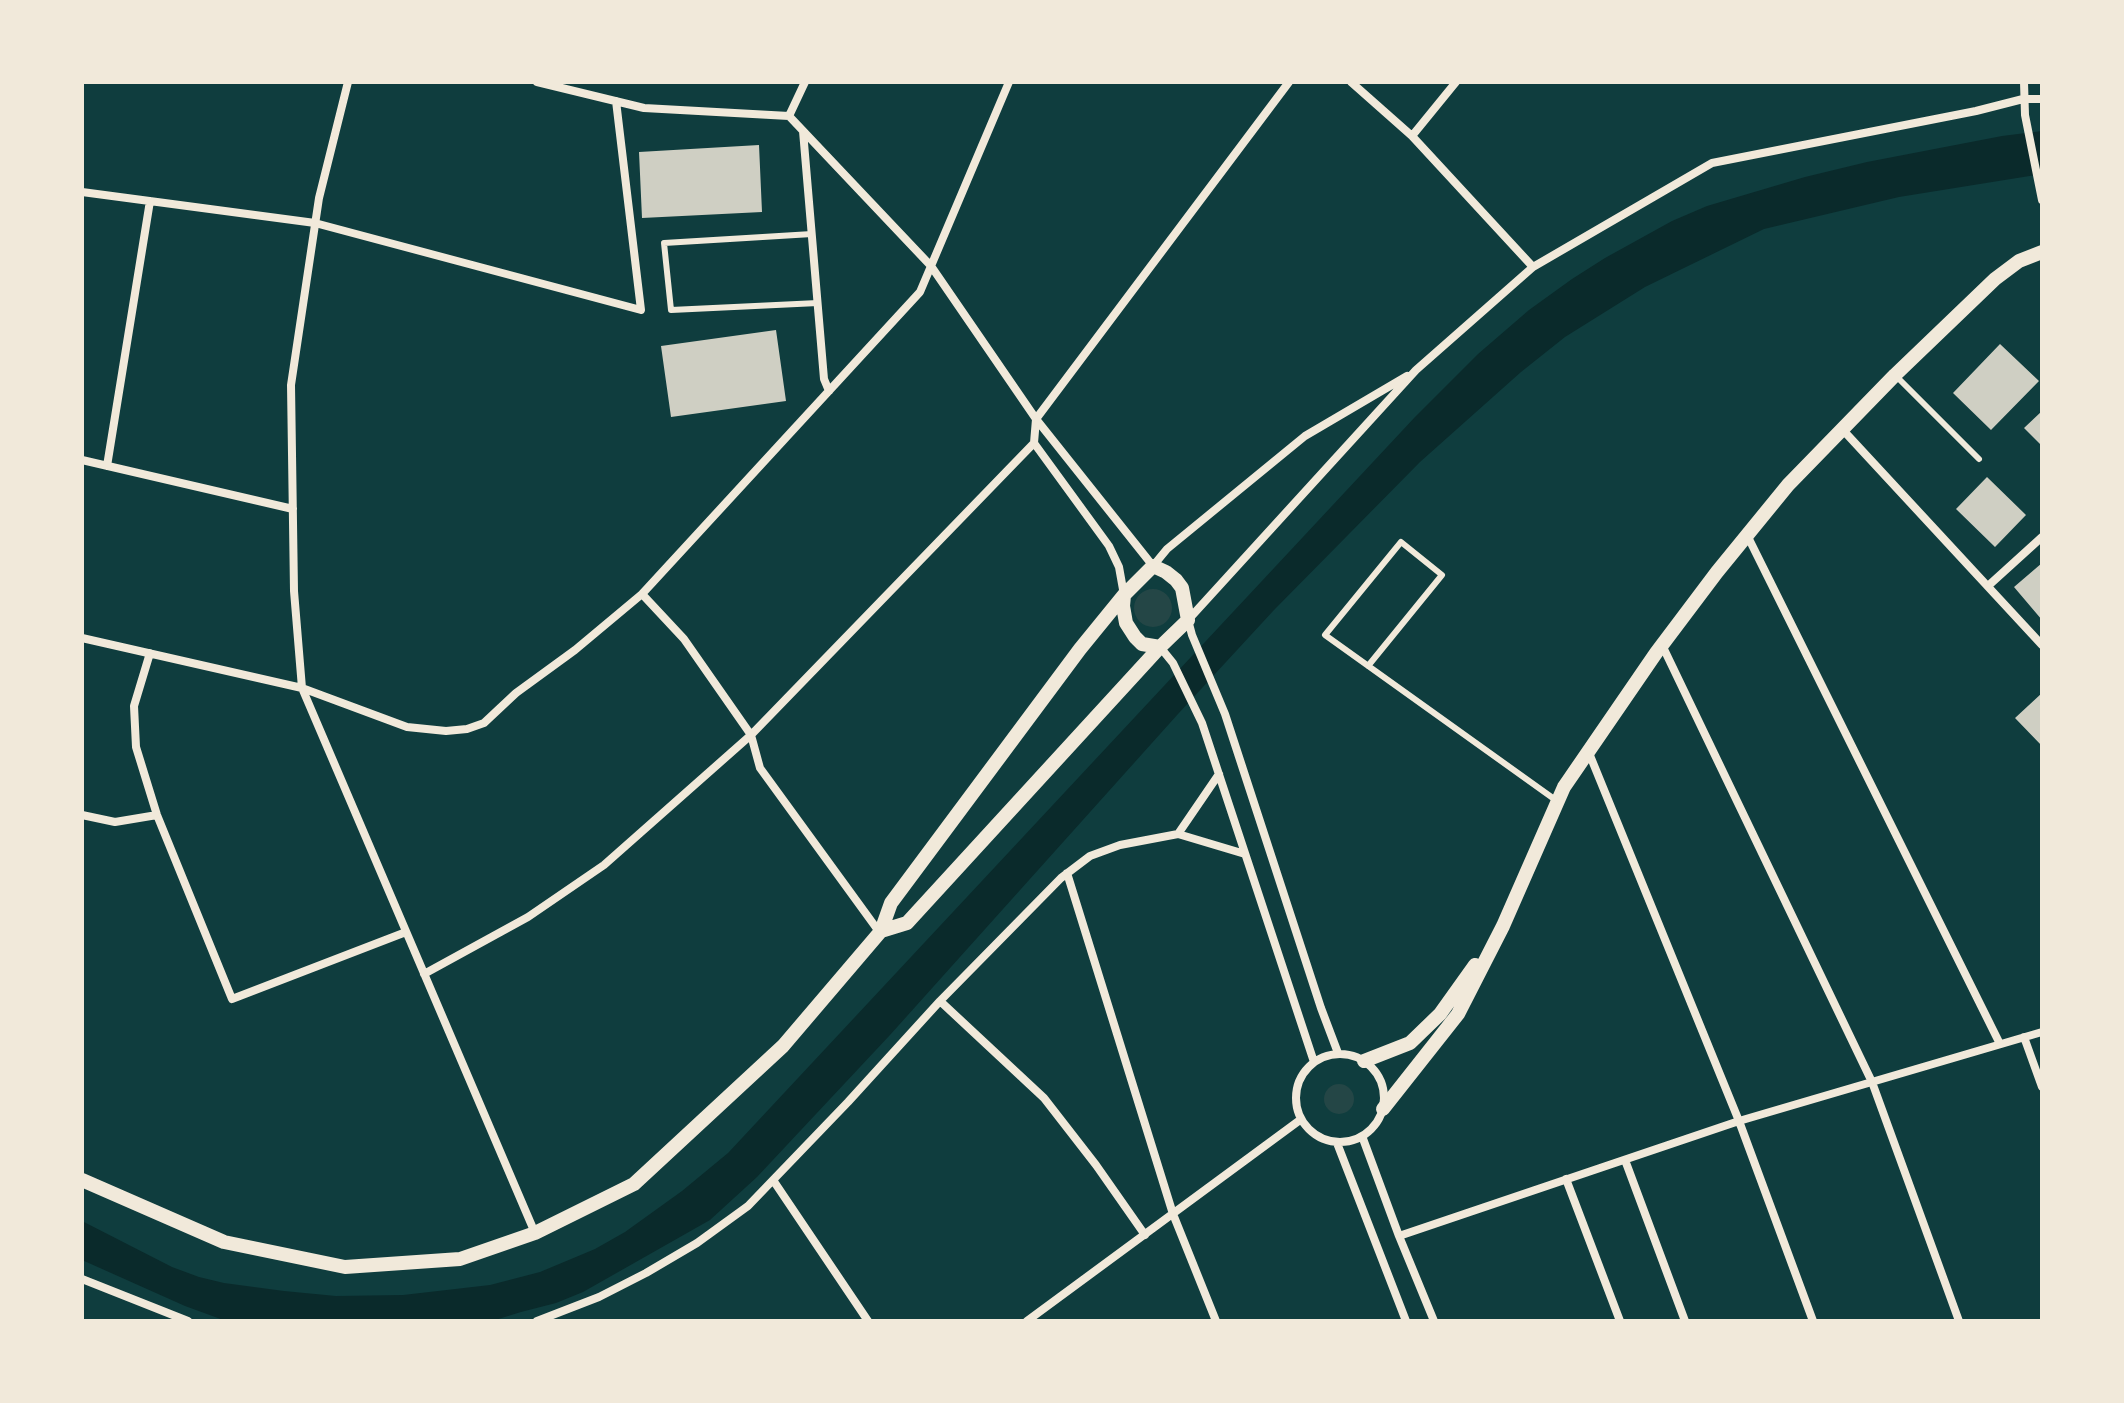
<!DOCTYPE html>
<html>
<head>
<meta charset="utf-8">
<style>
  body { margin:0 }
  #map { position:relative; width:2124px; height:1403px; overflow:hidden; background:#0f3d3e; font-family:Signika,sans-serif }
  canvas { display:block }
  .frame { position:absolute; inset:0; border:84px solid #f1e9da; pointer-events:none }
</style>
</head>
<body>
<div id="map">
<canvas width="2124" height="1403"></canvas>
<div class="frame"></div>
</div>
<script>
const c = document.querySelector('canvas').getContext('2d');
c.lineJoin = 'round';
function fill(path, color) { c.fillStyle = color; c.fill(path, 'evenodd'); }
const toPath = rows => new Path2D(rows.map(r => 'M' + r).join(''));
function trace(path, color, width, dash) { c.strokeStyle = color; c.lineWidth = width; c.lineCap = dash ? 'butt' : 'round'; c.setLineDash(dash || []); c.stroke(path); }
const green = toPath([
  '1134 608a19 19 0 1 1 38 0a19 19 0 1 1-38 0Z',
  '1324 1099a15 15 0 1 1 30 0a15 15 0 1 1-30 0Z'
]);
const water = toPath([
  [2042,131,2042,174,1899,197,1764,229,1645,287,1565,337,1521,372,1420,462,1274,610,1178,714,890,1035,757,1177,710,1220,583,1292,556,1303,521,1312,492,1321,226,1321,185,1306,82,1260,82,1221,172,1267,199,1277,224,1283,284,1291,336,1296,403,1295,490,1285,540,1272,595,1249,625,1232,682,1191,728,1153,1415,417,1478,354,1529,310,1572,279,1605,258,1672,221,1707,206,1805,177,1867,162,2002,136]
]);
const building = toPath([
  [759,145,762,212,642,218,639,152],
  [776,330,786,401,671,417,661,346],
  [2000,344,2039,381,1991,430,1953,393],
  [2042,411,2042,446,2024,428],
  [1987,477,2026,515,1995,547,1956,509],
  [2042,563,2042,620,2014,587],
  [2042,693,2042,746,2015,718]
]);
const service = toPath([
  [812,234,664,243,671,310,818,303],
  [1897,377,1979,459],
  [1368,666,1442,575,1401,542,1325,635,1557,801]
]);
const minor = toPath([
  [348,82,319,198,291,385,294,591,302,688,535,1233],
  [537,82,644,108,789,116],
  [805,82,789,116,931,266,1036,419,1153,566,1167,549,1305,436,1407,376],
  [1351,82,1412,136,1533,267],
  [2024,82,2025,115,2042,200],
  [803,131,824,379,829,391],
  [1412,136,1456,82],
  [82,192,315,223,641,310,616,101],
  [1842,429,2042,645],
  [1034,443,1109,546,1119,567,1124,595],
  [82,460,293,509],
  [107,466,150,201],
  [1747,535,2000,1044],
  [1988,586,2042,537],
  [642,594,920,292,1009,82],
  [82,638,302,688,407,727,446,731,467,729,484,723,516,693,575,650,642,594,684,639,751,735,760,768,880,933],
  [1662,645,1872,1082,1959,1321],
  [1160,647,1173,663,1202,723,1314,1062],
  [150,653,134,706,136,747,157,815,232,999,406,932],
  [1589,753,1739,1121,1813,1321],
  [82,815,115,822,157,815],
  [1178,834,1219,774],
  [1067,873,1173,1214,1216,1321],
  [424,974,528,917,604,865,751,735,1034,443,1036,419,1289,82],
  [940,1001,1044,1098,1096,1165,1145,1235],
  [2024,1037,2042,1087],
  [1338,1053,1321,1008,1225,714,1192,635,1188,620,1416,370,1533,267,1712,163,1976,111,2023,99,2042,99],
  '1296 1098a44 44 0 1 1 88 0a44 44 0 1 1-88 0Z',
  [1362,1136,1399,1236,1434,1321],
  [1337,1143,1406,1321],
  [1625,1160,1685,1321],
  [1566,1179,1620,1321],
  [773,1180,868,1321],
  [1399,1236,1739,1121,2042,1032],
  [82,1279,188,1321],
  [537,1321,599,1297,646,1273,697,1243,748,1206,848,1102,940,1001,1061,878,1090,856,1120,845,1178,834,1245,854],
  [1027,1321,1300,1120]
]);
const tertiary = toPath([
  [1124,595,1123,606,1126,623,1135,637,1142,644,1160,647],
  [1364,1061,1410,1043,1440,1014,1475,965],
  [1383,1109,1458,1014,1503,926,1564,787,1656,653,1717,572,1788,485,1895,375,1995,279,2019,261,2042,252],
  [82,1180,224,1242,345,1267,460,1259,535,1233,634,1184,783,1046,881,931,891,903,1080,649,1124,595,1153,566,1166,572,1176,580,1182,588,1188,620,1160,647,907,923,881,931]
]);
fill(green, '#244646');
fill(water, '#0a2a2b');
fill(building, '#cfcfc3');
trace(service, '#f1e9da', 6);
trace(minor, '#f1e9da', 8);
trace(tertiary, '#f1e9da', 14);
</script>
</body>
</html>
